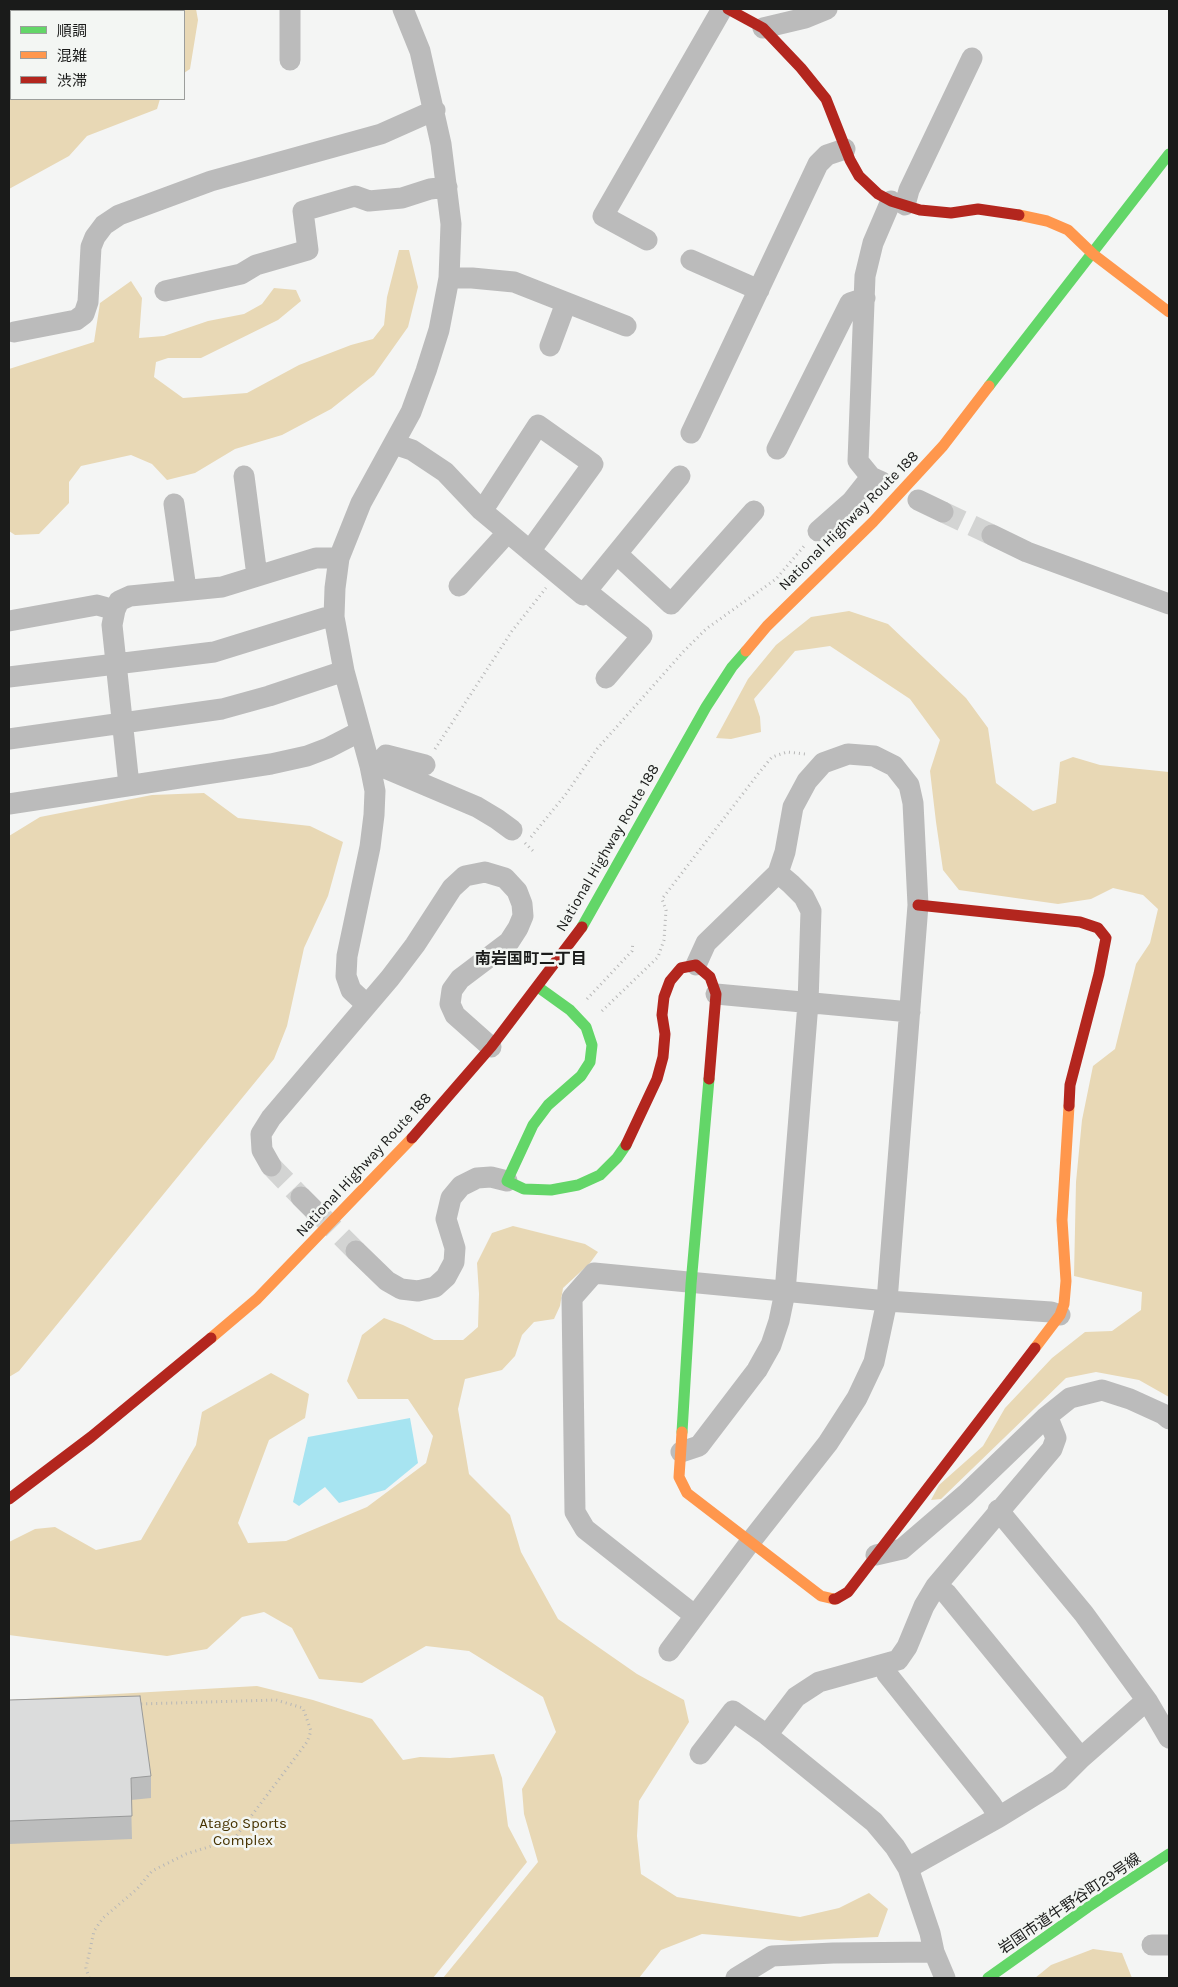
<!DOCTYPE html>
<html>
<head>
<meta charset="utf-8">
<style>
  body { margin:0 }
  #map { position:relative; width:1178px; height:1987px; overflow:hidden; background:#f4f5f4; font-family:Karla,"Noto Sans JP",sans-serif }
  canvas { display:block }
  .frame { position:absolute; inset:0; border:10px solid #1a1b1a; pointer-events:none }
  .legend { position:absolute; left:10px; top:10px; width:175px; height:90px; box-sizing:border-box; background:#f3f6f3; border:1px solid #9c9e9c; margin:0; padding:6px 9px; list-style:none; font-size:15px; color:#1a1b1a }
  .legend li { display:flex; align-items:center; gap:10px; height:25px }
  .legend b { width:25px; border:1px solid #9c9e9c }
</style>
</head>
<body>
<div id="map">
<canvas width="1178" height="1987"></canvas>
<div class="frame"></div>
<ul class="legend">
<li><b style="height:6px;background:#63d668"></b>順調</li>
<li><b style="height:6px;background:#ff974d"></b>混雑</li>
<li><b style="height:6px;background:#b3261e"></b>渋滞</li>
</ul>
</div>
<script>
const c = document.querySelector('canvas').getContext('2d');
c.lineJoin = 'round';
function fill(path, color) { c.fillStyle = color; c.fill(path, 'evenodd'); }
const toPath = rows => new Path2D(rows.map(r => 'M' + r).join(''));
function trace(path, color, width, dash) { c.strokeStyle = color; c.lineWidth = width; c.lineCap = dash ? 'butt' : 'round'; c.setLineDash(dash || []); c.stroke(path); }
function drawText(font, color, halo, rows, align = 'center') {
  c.font = font + ' Karla,"Noto Sans JP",sans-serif'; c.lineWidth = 5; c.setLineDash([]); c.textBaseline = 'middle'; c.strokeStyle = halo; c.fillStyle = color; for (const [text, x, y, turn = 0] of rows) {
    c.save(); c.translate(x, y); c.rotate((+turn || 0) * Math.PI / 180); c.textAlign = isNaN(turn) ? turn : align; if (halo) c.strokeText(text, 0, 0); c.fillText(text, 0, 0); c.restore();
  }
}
const green = toPath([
  [22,9,196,9,198,20,190,69,184,73,184,11,19,11],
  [11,20,11,99,160,99,157,109,87,136,69,156,9,189,9,24],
  [399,250,409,250,418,287,408,327,374,375,331,409,282,435,235,449,195,473,167,480,152,464,131,455,81,466,69,482,69,503,39,534,15,535,9,531,9,369,94,342,100,303,131,281,142,298,139,338,164,336,208,321,244,314,262,304,274,288,296,290,301,301,278,320,201,358,168,358,156,362,154,377,183,398,247,393,299,365,351,345,373,339,384,325,387,297],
  [849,611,888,624,966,698,988,728,996,783,1033,811,1056,803,1060,762,1073,757,1100,765,1169,772,1169,1397,1139,1380,1096,1372,1066,1378,941,1499,931,1500,939,1485,983,1446,1005,1408,1052,1358,1085,1332,1112,1331,1141,1310,1142,1292,1074,1276,1076,1182,1082,1120,1093,1066,1115,1049,1136,964,1150,943,1158,909,1143,895,1113,888,1091,899,1058,904,959,890,943,870,936,822,930,771,940,740,910,699,830,646,795,651,754,699,760,717,761,732,731,739,716,738,748,679,776,645,811,617],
  [204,793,238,818,310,826,343,842,328,896,304,948,287,1026,274,1059,19,1371,9,1377,9,836,40,817,152,795],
  [513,1226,585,1244,598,1252,590,1263,563,1288,560,1306,554,1319,534,1322,522,1335,515,1356,502,1370,465,1379,458,1409,469,1474,510,1515,521,1552,558,1619,637,1674,684,1700,689,1722,639,1801,637,1836,641,1874,677,1897,800,1917,839,1908,869,1893,888,1909,878,1937,791,1941,702,1934,661,1950,639,1978,443,1978,538,1862,524,1814,522,1789,556,1732,543,1697,469,1651,426,1646,362,1683,319,1679,292,1628,264,1612,242,1617,207,1649,167,1656,9,1635,9,1542,35,1529,55,1527,96,1550,141,1540,196,1445,202,1412,271,1373,309,1394,305,1418,269,1440,238,1523,248,1543,286,1541,367,1507,426,1463,433,1436,408,1399,358,1399,347,1381,362,1335,384,1318,403,1325,434,1340,463,1340,478,1327,479,1294,477,1263,492,1233],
  [257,1686,313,1700,372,1719,403,1760,420,1757,450,1758,494,1754,502,1778,508,1826,527,1862,433,1978,9,1978,9,1700],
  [1093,1949,1122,1953,1132,1978,1035,1978,1051,1965]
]);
const water = toPath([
  [410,1418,418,1463,385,1490,339,1503,325,1487,299,1506,293,1502,308,1437]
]);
const streetTunnel = toPath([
  [943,512,992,535],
  [271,1166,301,1197],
  [319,1214,356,1251]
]);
const path = toPath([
  [435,749,512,631,546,588],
  [531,837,566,794,597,749,684,651,706,629,776,579,805,545],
  [525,843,534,852],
  [587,999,632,951,633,942],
  [602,1011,658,957,664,940,666,910,662,899,665,895,758,774,772,757,787,752,805,754],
  [89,1978,86,1968,94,1931,103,1918,137,1889,152,1871,186,1854,234,1839,307,1742,311,1731,303,1708,276,1700,139,1704]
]);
const street = toPath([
  [763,28,805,18,827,9],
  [290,60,290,9],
  [905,205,909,190,972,58],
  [647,240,603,216,722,9],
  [691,260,759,290],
  [449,278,472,278,514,282,626,326],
  [165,291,241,274,256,265,308,250,303,211,355,196,369,201,402,198,430,189,447,187],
  [14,332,76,320,84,314,88,302,91,247,95,237,104,225,119,215,211,181,381,134,435,110],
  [550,346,566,303],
  [691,433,818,164,827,155,845,149],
  [394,444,412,450,445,472,481,510,583,595,680,476],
  [777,449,850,303,865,298],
  [244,476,256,568,259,575],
  [882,482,871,477,858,461,865,276,873,243,891,201],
  [918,500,943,512],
  [174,504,186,589],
  [481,510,488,502,538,425,593,464,530,551],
  [818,531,852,501,871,477],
  [992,535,1027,552,1169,604],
  [617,554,671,604,754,511],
  [459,586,507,533],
  [586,591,642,636,606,678],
  [9,621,97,605,115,610],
  [9,677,214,652,324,618,334,617],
  [9,739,222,709,269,696,344,671],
  [380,763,386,755,425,765],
  [370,766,378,765,477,807,497,819,512,830],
  [129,785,112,625,115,610,119,601,130,596,222,587,316,558,339,558],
  [9,804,271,764,307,756,328,748,359,732],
  [716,994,910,1012],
  [367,1005,390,978,415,945,452,888,465,876,485,872,505,878,517,891,522,904,523,916,518,928,509,942,460,979,452,990,450,1004,455,1015,491,1047],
  [271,1166,262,1150,261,1134,271,1118,367,1005,351,990,346,976,347,956,370,847,374,815,375,791,370,766,344,671,334,617,335,588,339,558,361,503,411,412,426,371,439,330,449,278,450,252,451,224,441,144,420,51,403,9],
  [301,1197,316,1212],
  [356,1251,387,1281,401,1289,418,1291,435,1287,446,1277,454,1262,455,1248,446,1219,451,1198,461,1186,477,1178,491,1177,507,1181],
  [681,1452,699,1446,757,1370,771,1345,779,1321,785,1292,808,1003,811,911,804,897,791,884,778,873],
  [998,1510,1084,1614,1148,1702,1169,1738],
  [876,1555,902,1549,966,1494,1045,1418,1070,1398,1102,1390,1130,1399,1163,1414,1169,1419],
  [936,1586,946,1593,1081,1758],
  [694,1615,585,1529,575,1512,572,1298,594,1273,887,1301,1051,1312,1060,1315],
  [669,1651,751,1541,828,1443,857,1398,874,1362,887,1301,918,905,913,803,909,785,894,766,874,756,848,754,823,763,807,781,793,807,785,852,778,873,706,943,696,965],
  [884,1665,887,1674,991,1804,999,1817],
  [767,1735,796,1697,819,1682,898,1660,907,1647,924,1606,936,1586,1052,1449,1056,1438,1050,1423,1045,1418],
  [700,1754,733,1711,767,1735,874,1822,895,1847,908,1868,930,1933,934,1952,945,1978],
  [908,1868,999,1817,1059,1780,1081,1758,1139,1707,1148,1702],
  [1152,1945,1169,1945],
  [736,1978,772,1956,833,1953,934,1952]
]);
const fast = toPath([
  [989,386,1169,154],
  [582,927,706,707,732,667,746,651],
  [538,987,570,1010,586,1027,592,1045,590,1062,581,1076,548,1105,533,1125,507,1181,524,1189,551,1190,578,1185,600,1175,617,1158,626,1145],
  [682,1432,691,1284,709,1079],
  [988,1978,1088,1907,1169,1854]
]);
const slow = toPath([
  [1019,215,1047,221,1068,230,1093,254,1169,312],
  [746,651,767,626,873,522,943,446,989,386],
  [211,1338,257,1299,412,1138],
  [1035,1348,1060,1315,1064,1304,1066,1281,1062,1220,1069,1106],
  [682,1432,679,1477,687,1493,821,1596,834,1599]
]);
const jam = toPath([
  [728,9,763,28,801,68,826,99,850,160,859,176,878,194,891,201,920,210,951,213,978,209,1019,215],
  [918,905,1080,922,1098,928,1106,938,1099,974,1070,1085,1069,1106],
  [412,1138,491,1047,582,927],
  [626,1145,657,1079,663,1057,665,1034,662,1015,664,997,670,981,681,968,696,965,710,977,716,994,709,1079],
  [9,1499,91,1437,211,1338],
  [834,1599,836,1599,848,1592,1035,1348]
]);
const wall = toPath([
  [9,1700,151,1776,151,1798,131,1800,132,1839,9,1844]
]);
const building = toPath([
  [140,1696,151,1776,131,1778,132,1816,9,1821,9,1700,140,1696]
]);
const streetNames = [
  ["National Highway Route 188",849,521,-45],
  ["National Highway Route 188",608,848,-60],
  ["National Highway Route 188",364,1165,-47],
  ["岩国市道牛野谷町29号線",1070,1904,-34]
];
const parkNames = [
  ["Atago Sports",243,1824],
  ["Complex",243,1841]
];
const neighbourhoodNames = [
  ["南岩国町二丁目",531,959]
];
fill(green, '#e8d8b5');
fill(water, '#a7e4f1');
trace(streetTunnel, '#d3d4d3', 21, [21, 11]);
trace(path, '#b7b7b7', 3, [1, 4]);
trace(street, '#bbb', 21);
trace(fast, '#63d668', 11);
trace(slow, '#ff974d', 11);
trace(jam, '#b3261e', 11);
fill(wall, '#bcbdbd');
fill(building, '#dbdcdc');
trace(building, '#999a9a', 1);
drawText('15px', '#1a1b1a', '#f3f6f3', streetNames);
drawText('15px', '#473300', '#f3f6f3', parkNames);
drawText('bold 16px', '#1a1b1a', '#f3f6f3', neighbourhoodNames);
</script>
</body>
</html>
